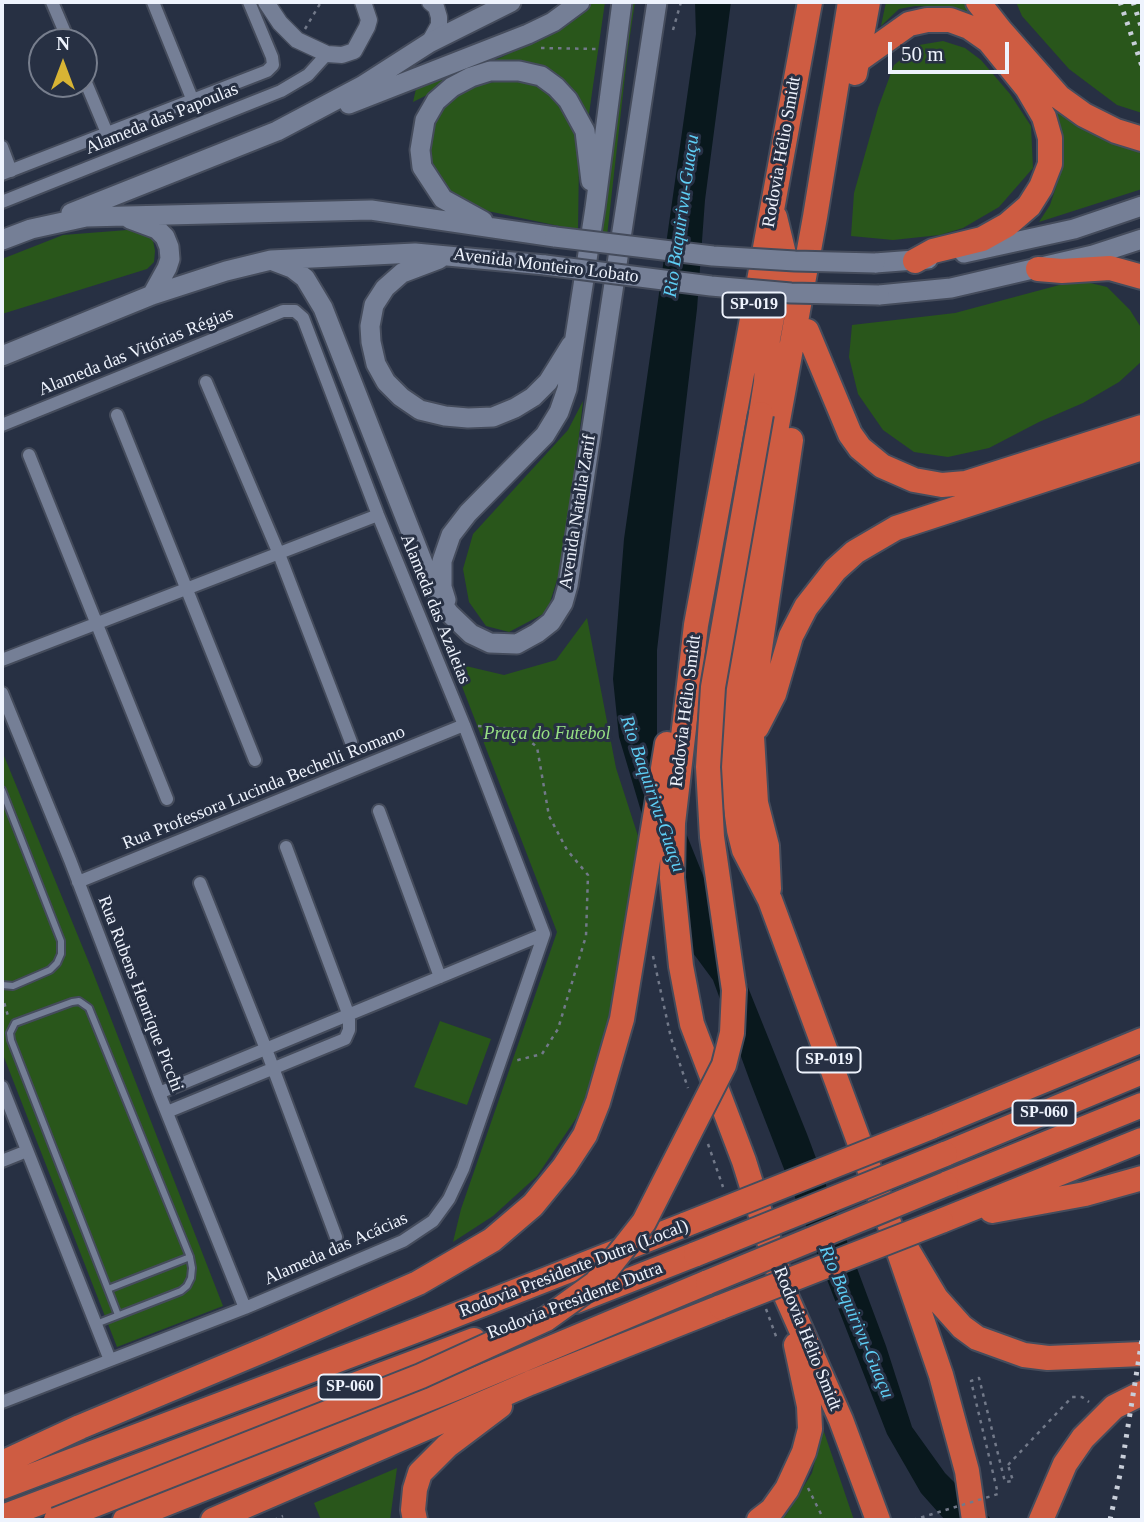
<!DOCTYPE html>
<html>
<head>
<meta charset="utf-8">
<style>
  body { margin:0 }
  #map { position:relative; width:1144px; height:1522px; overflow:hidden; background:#273043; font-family:"Times New Roman",serif }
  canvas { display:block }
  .frame { position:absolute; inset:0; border:4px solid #eef3fd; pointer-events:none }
  .north { position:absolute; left:28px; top:28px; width:70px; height:70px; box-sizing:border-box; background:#273043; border:2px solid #777e8d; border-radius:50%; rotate:0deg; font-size:19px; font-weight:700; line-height:28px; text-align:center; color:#eef3fd }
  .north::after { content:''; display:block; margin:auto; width:24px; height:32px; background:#d8b434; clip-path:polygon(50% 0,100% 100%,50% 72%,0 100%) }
  .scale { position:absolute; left:888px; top:42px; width:121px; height:32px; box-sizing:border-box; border:4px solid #eef3fd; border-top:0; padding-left:9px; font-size:21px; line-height:24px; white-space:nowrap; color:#eef3fd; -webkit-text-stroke:5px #273043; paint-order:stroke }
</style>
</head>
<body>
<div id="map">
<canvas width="1144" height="1522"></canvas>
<div class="frame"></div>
<div class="north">N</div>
<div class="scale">50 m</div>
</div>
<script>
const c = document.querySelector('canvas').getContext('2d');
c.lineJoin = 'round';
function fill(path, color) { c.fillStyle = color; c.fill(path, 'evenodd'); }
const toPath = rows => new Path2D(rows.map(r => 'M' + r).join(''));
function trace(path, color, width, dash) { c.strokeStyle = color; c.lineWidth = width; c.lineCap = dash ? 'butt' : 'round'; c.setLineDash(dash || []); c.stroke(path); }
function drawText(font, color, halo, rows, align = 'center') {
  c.font = font + ' "Times New Roman",serif'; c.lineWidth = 6; c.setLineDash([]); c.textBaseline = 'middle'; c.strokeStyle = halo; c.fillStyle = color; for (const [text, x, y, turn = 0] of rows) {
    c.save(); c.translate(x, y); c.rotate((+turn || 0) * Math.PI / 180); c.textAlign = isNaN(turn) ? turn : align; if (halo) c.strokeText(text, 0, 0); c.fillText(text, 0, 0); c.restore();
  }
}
const green = toPath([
  [588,2,605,2,588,121,581,103,570,88,540,68,433,92,413,102,416,89,502,57,526,45],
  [625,2,635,2,628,49,607,236,598,235],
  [886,2,970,2,1033,74,1142,145,1142,189,1039,222,1050,205,1062,169,1062,143,968,19,944,7,915,6,899,9,881,26],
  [1016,2,1142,2,1142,113,1117,105,1069,69,1022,16],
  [943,41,965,48,981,60,1010,94,1031,126,1033,168,999,207,963,228,940,235,893,240,851,236,854,193,878,108,894,65,919,45],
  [521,80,537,84,551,92,574,126,579,158,578,230,478,209,453,196,438,181,430,163,428,145,433,127,449,101,474,86,499,81],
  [140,229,153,240,155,251,154,262,147,269,2,314,2,259,63,235],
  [1078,280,1107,287,1130,310,1142,329,1142,361,1119,382,1083,403,1039,422,989,448,948,457,914,452,883,430,858,394,849,357,852,325,955,313],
  [583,401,566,551,547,612,509,632,486,626,469,602,463,569,473,534,568,430],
  [587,618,616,768,638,836,607,1046,577,1117,537,1176,493,1216,453,1242,461,1209,557,932,453,663,504,675,556,660],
  [2,751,92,970,223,1306,117,1347,2,1052],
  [440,1021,491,1039,467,1105,414,1087],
  [823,1429,854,1520,780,1520,786,1515,812,1473],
  [397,1468,390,1520,321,1520,314,1503]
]);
const water = toPath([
  [695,2,731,2,705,200,697,309,657,650,657,761,807,1134,886,1346,912,1427,945,1473,992,1520,945,1520,921,1493,887,1434,751,1084,713,980,693,953,643,818,619,737,613,679,624,539,696,34]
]);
const path = toPath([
  [305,29,321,2],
  [673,30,681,2],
  [541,48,597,49],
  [478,726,515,729,537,747,549,816,567,850,588,875,586,936,558,1029,542,1054,514,1061],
  [653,956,671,1038,688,1088],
  [2,995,8,1016],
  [708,1144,723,1187],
  [766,1309,777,1339],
  [1008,1465,1072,1397,1082,1397,1089,1402],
  [808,1488,824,1520],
  [274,1520,283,1516]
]);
const service = toPath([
  [2,790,61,941,61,954,57,963,50,970,13,986,2,985],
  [108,1289,190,1257],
  [96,1324,181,1291,187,1286,191,1278,192,1268,190,1257,89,1008,79,1001,72,1002,15,1023,10,1033,11,1040,118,1315]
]);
const minor = toPath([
  [52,2,69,42],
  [153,2,193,101],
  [84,78,107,133],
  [2,147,11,171],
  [2,174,267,71,273,65,272,57,249,2],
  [2,202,281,91,308,75,327,54],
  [206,382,279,554,351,742],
  [117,415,255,760],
  [2,425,283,311,295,311,303,318,378,515,464,725,544,934],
  [29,455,167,799],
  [2,660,378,515],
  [2,693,70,860,159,1093,245,1308],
  [379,811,440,977],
  [78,882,464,725],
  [200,883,266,1049,336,1237],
  [2,1087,110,1360],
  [159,1093,544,934],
  [167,1112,345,1039,349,1030,349,1016,286,847],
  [2,1161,27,1151],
  [2,1402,245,1308,403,1241,433,1221,449,1199,463,1169,544,934]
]);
const tertiary = toPath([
  [266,2,280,23,297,40,327,54,342,55,354,51,367,27,369,20,363,2],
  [429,43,439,25,439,17,436,7,430,2]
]);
const secondary = toPath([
  [349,104,528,34,553,22,580,2],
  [71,213,277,131,362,86,429,43,511,2],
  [130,219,157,229,165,237,169,247,170,259,167,268,152,295],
  [483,221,443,199,422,167,420,150,425,120,436,101,452,87,471,77,490,71,519,71,541,76,556,87,568,100,585,131,591,181],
  [2,240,31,229,86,217,371,210,555,237],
  [964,253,1074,229,1142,206],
  [439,259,402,273,385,288,374,305,370,326,371,342,376,364,386,382,401,397,420,410,445,416,468,418,493,417,515,408,533,397,548,382,571,345],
  [271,260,292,268,305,278,323,308,434,591,449,613,471,634,490,643,517,644,537,633,551,622,563,603,568,585,657,2],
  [875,263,928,259],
  [879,295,951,288,1093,255,1142,239],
  [2,356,152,295,226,271,271,260,415,253,545,265],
  [446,600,442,587,442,561,451,535,468,513,545,435,559,412,567,389,595,208,622,2]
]);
const motorway = toPath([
  [810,2,696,625,673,823,672,878,681,966,692,1024,744,1161,786,1296,841,1420,878,1520],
  [850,2,815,217,746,596,733,718,733,786,739,830,744,850,770,900,888,1220,941,1375,967,1471,974,1520],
  [978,2,1000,30,1059,97,1084,115,1116,131,1142,139],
  [857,61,909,24,927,20,950,20,969,27,989,41,1027,88,1044,117,1050,138,1050,164,1041,187,1029,206,1007,225,982,239,933,251,915,261],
  [855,73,868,2],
  [1038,269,1062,271,1110,268,1142,277],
  [807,331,850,434,860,448,882,466,914,480,942,485,966,483,1142,427],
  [761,414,766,382,768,339,784,254,775,217],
  [757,727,774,694,791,636,806,607,835,570,855,552,896,528,1142,448],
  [769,889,767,846,756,803,752,737,759,655,791,440],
  [931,1127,1142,1040],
  [945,1154,1142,1072],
  [946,1184,1142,1105],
  [992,1211,1085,1194,1142,1178],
  [941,1221,1142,1140],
  [905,1246,936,1298,962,1327,977,1338,1024,1355,1048,1358,1142,1354],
  [576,1301,696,1254],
  [2,1463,80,1427,269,1348,418,1283,492,1240,533,1205,564,1167,585,1135,598,1102,622,1019,667,744],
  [2,1487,420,1329,687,1224],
  [2,1517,474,1340],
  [125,1520,458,1387,708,1282],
  [213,1520,530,1383,721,1307],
  [415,1520,413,1510,415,1489,420,1473,447,1446,500,1406],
  [759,1520,772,1510,787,1489,804,1452,810,1429,809,1406,796,1345],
  [1041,1520,1065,1464,1083,1438,1114,1407,1142,1393]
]);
const rail = toPath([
  [1120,2,1142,66],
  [1133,2,1142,29],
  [1110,1520,1121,1470,1142,1339]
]);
const pathBridge = toPath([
  [913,1520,998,1494,971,1381,979,1378,1005,1482,1013,1481,1008,1465]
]);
const secondaryBridge = toPath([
  [555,237,713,256,795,261,875,263],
  [545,265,711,286,791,293,879,295]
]);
const motorwayBridge = toPath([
  [687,1224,931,1127],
  [696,1254,945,1154],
  [708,1282,946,1184],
  [721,1307,941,1221],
  [56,1520,421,1376,546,1319,596,1283,644,1222,724,1065,732,1033,734,990,712,837,708,767,713,687,761,414]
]);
const shields = [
  [754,305,63],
  [829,1060,63],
  [1044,1113,63],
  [350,1387,63]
];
const shieldNames = [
  ["SP-019",754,305],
  ["SP-019",829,1060],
  ["SP-060",1044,1113],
  ["SP-060",350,1387]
];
const streetNames = [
  ["Alameda das Papoulas",162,119,-22],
  ["Rodovia Hélio Smidt",782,152,-80],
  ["Avenida Monteiro Lobato",546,266,7],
  ["Alameda das Vitórias Régias",136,352,-22],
  ["Avenida Natalia Zarif",578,512,-81],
  ["Alameda das Azaleias",435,609,68],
  ["Rodovia Hélio Smidt",686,711,-83],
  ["Rua Professora Lucinda Bechelli Romano",264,788,-22],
  ["Rua Rubens Henrique Picchi",140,994,69],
  ["Alameda das Acácias",336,1249,-24],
  ["Rodovia Presidente Dutra (Local)",574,1269,-21],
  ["Rodovia Presidente Dutra",575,1301,-21],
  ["Rodovia Hélio Smidt",807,1339,68]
];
const parkNames = [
  ["Praça do Futebol",547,734]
];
const waterNames = [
  ["Rio Baquirivu-Guaçu",682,216,-82],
  ["Rio Baquirivu-Guaçu",652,794,71],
  ["Rio Baquirivu-Guaçu",856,1322,67]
];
fill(green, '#29561b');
fill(water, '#09181d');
trace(service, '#454c5c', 10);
trace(minor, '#454c5c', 16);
trace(tertiary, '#454c5c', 19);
trace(secondary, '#454c5c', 23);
trace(motorway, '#454c5c', 28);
trace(path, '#727989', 2.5, [3.5, 5]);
trace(service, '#757f96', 6);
trace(minor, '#757f96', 12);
trace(tertiary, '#757f96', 16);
trace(secondary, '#757f96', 19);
trace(motorway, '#ce5c42', 24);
trace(rail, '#c8ced9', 5, [3.5, 7]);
trace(secondaryBridge, '#454c5c', 23, []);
trace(motorwayBridge, '#454c5c', 28, []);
trace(pathBridge, '#727989', 2.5, [3.5, 5]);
trace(secondaryBridge, '#757f96', 19);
trace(motorwayBridge, '#ce5c42', 24);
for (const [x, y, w] of shields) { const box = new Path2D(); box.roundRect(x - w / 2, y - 12.5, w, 25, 5); c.fillStyle = '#273043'; c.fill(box); trace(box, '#eef3fd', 2); }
drawText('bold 16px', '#eef3fd', null, shieldNames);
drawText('18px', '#eef3fd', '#273043', streetNames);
drawText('italic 18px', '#97e083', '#273043', parkNames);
drawText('italic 19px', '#5ecef5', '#273043', waterNames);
</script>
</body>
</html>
